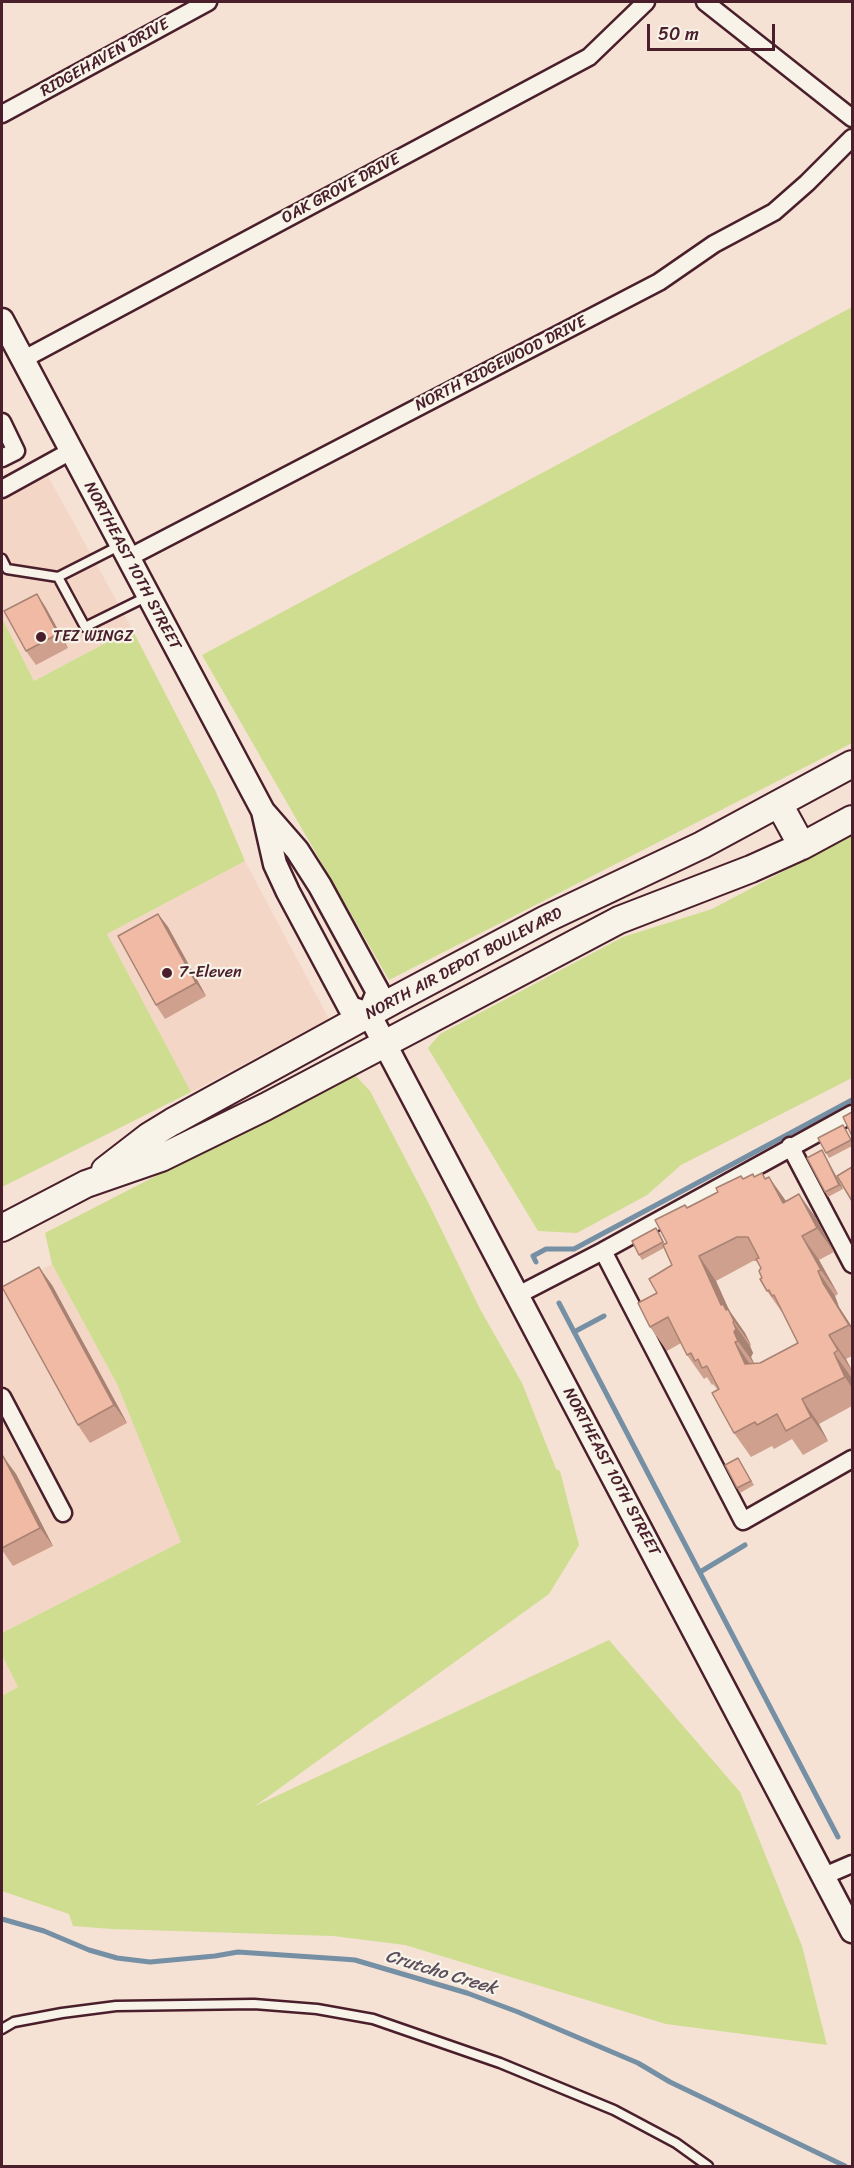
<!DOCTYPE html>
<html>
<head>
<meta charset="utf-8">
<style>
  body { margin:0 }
  #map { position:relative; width:854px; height:2168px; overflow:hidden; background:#f5e2d4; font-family:Sriracha,sans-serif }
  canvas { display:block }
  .frame { position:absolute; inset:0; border:3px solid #4a1f2b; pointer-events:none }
  .scale { position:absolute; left:647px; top:24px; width:128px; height:27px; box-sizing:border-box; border:3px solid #4a1f2b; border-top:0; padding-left:8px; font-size:18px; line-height:21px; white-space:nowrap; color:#4a1f2b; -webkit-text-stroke:4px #f7f3e8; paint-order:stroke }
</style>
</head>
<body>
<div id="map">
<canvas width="854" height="2168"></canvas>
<div class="frame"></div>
<div class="scale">50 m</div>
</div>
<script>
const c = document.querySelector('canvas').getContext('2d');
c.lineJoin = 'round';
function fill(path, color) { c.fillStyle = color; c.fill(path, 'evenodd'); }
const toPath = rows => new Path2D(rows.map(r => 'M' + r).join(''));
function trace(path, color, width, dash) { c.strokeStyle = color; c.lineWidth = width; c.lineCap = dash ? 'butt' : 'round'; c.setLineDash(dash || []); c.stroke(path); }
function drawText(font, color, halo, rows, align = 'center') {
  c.font = font + ' Sriracha,sans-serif'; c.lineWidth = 4.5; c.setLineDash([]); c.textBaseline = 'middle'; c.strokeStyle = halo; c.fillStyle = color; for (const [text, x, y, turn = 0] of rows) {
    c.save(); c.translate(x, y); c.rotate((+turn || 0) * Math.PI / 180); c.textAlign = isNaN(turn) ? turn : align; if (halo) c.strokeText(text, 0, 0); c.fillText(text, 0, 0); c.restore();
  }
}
const built = toPath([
  [48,476,132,629,34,681,2,618,2,500],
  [245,861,329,1019,191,1092,107,934],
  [52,1264,117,1384,181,1542,2,1633,2,1292],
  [2,1655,18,1687,2,1696]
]);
const green = toPath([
  [852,307,852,743,389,980,202,655],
  [2,618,34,681,132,629,215,790,245,861,107,934,191,1092,2,1187],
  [852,835,852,1078,681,1165,647,1195,577,1233,538,1231,428,1048,440,1034,623,937,712,909],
  [354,1074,370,1091,429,1204,480,1309,522,1383,556,1469,560,1471,579,1545,549,1594,255,1806,609,1640,740,1792,802,1946,827,2045,666,2024,405,1945,333,1936,112,1929,73,1926,69,1914,2,1891,2,1696,18,1687,2,1655,2,1633,181,1542,117,1384,52,1264,45,1233]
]);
const stream = toPath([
  [536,1262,533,1256,546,1249,574,1249,852,1100],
  [559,1303,838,1837],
  [574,1332,604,1316],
  [700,1572,745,1545],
  [2,1919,44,1931,89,1950,117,1958,150,1962,215,1956,238,1952,342,1959,355,1960,467,1993,518,2012,638,2063,670,2082,845,2166]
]);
const lane = toPath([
  [2,559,7,569,58,577,121,545],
  [58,577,85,627,148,596],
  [2,2029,14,2022,62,2013,116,2006,254,2004,317,2009,373,2019,500,2063,614,2110,676,2143,708,2166]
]);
const street = toPath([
  [705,2,852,118],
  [2,114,208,2],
  [22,360,589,57,646,2],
  [2,422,16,451,2,458],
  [2,489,71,451],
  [128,558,659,282,714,244,774,212,807,183,852,138],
  [790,1146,852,1264],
  [603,1251,743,1521,852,1459],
  [518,1295,603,1251,852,1114],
  [2,1397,63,1513],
  [824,1876,852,1864]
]);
const secondary = toPath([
  [2,320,263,811,297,850,320,886,378,992,369,1014],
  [263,811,275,864,288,892,350,1008,369,1014,852,1931]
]);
const primary = toPath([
  [779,804,802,846],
  [105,1170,149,1136,172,1122,396,999,546,919,702,845,852,764],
  [2,1228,86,1184,161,1158,265,1107,619,920,751,869,802,846,852,819]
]);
const wall = toPath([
  [37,594,46,608,68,648,36,665,26,651],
  [158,914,168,927,206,996,165,1019,156,1005],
  [846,1129,852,1141,852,1146,829,1158,826,1153],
  [822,1150,843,1189,828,1197,825,1192],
  [762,1173,766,1179,786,1201,816,1218,834,1252,819,1260,838,1294,835,1296,839,1307,852,1327,852,1356,846,1359,852,1370,852,1376,851,1377,852,1381,852,1406,819,1424,828,1441,803,1455,792,1439,774,1449,772,1446,751,1457,734,1433,718,1390,713,1384,712,1385,707,1377,704,1379,687,1355,681,1343,667,1351,650,1327,657,1293,672,1265,664,1248,642,1260,639,1255,659,1232,665,1244,667,1243,687,1207,743,1179,755,1177],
  [753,1261,757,1261,761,1268,762,1278,767,1291,784,1315,798,1343,760,1363,754,1363,751,1357,753,1353,750,1346,751,1345,745,1333,729,1310,716,1281],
  [52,1285,127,1423,90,1443,78,1425],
  [2,1457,16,1474,53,1546,13,1566,2,1550],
  [738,1458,754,1485,740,1493,737,1488]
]);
const shadedWall = toPath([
  [37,594,46,608,68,648,58,634],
  [158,914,168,927,206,996,196,983],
  [822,1150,825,1155,843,1189,839,1185],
  [769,1177,786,1201,783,1203],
  [799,1194,816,1218,834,1252,817,1228],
  [802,1236,819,1260,838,1294,821,1270],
  [699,1256,716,1281,729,1310,745,1333,751,1345,734,1321,733,1322,750,1346,753,1353,751,1357,755,1365,738,1341],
  [39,1267,52,1285,127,1423,114,1405],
  [818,1271,835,1296,839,1307,852,1327,852,1330,823,1283],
  [829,1335,846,1359,852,1371,838,1350],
  [735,1342,752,1367,745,1364],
  [834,1353,851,1377,852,1381,852,1388,845,1377],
  [802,1399,819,1424,828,1441,811,1417],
  [3,1456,16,1474,53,1546,40,1528]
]);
const building = toPath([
  [37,594,58,634,26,651,4,611,37,594],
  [158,914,196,983,156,1005,118,936,158,914],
  [852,1112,852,1136,843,1117,852,1112],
  [843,1125,851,1140,826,1153,818,1138,843,1125],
  [822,1150,839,1185,825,1192,807,1158,822,1150],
  [852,1167,852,1201,837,1176,852,1167],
  [762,1173,765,1179,769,1177,783,1203,799,1194,817,1228,802,1236,821,1270,818,1271,823,1283,849,1325,829,1335,838,1350,834,1353,845,1377,802,1399,811,1417,786,1431,777,1414,757,1425,755,1422,734,1433,712,1393,719,1389,707,1366,702,1368,698,1359,695,1361,691,1353,687,1355,668,1317,650,1327,638,1303,657,1293,649,1279,672,1265,663,1245,667,1243,655,1220,685,1205,687,1208,718,1192,716,1188,741,1176,743,1179,753,1174,754,1177,762,1173],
  [737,1237,748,1237,759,1258,756,1259,761,1268,759,1271,762,1278,760,1279,767,1291,769,1290,772,1296,774,1295,798,1343,760,1363,745,1364,735,1342,738,1341,734,1332,736,1329,733,1322,734,1321,728,1309,726,1310,723,1304,721,1305,699,1256,737,1237],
  [656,1228,663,1242,639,1255,632,1241,656,1228],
  [39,1267,114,1405,78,1425,2,1287,39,1267],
  [3,1456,40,1528,2,1548,2,1457,3,1456],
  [738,1458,751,1481,737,1488,725,1465,738,1458]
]);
const markers = [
  [41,637,6,"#4a1f2b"],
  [167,973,6,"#4a1f2b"]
];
const streetNames = [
  ["RIDGEHAVEN DRIVE",105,58,-29],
  ["OAK GROVE DRIVE",341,189,-28],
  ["NORTH RIDGEWOOD DRIVE",501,364,-27],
  ["NORTHEAST 10TH STREET",132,566,62],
  ["NORTH AIR DEPOT BOULEVARD",464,964,-28],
  ["NORTHEAST 10TH STREET",611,1472,62]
];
const poiNames = [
  ["TEZ WINGZ",53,637],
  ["7-Eleven",179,973]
];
const waterNames = [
  ["Crutcho Creek",441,1973,17]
];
fill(built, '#f4d6c6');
fill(green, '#cedd90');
trace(stream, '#758fa4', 5);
trace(lane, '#4a1f2b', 13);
trace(street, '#4a1f2b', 21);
trace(secondary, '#4a1f2b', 27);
trace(primary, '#4a1f2b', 30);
trace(lane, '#f7f3e8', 8);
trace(street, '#f7f3e8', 16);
trace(secondary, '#f7f3e8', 22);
trace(primary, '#f7f3e8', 26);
fill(wall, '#cea08d');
fill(shadedWall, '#a88273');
fill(building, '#f0baa4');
trace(building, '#a88273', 1.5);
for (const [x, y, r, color] of markers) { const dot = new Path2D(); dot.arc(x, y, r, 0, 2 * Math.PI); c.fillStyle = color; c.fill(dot); trace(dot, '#f7f3e8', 2); }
drawText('16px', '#4a1f2b', '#f7f3e8', streetNames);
drawText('16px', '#4a1f2b', '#f7f3e8', poiNames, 'left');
drawText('italic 18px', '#5c4e5d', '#f7f3e8', waterNames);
</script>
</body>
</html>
